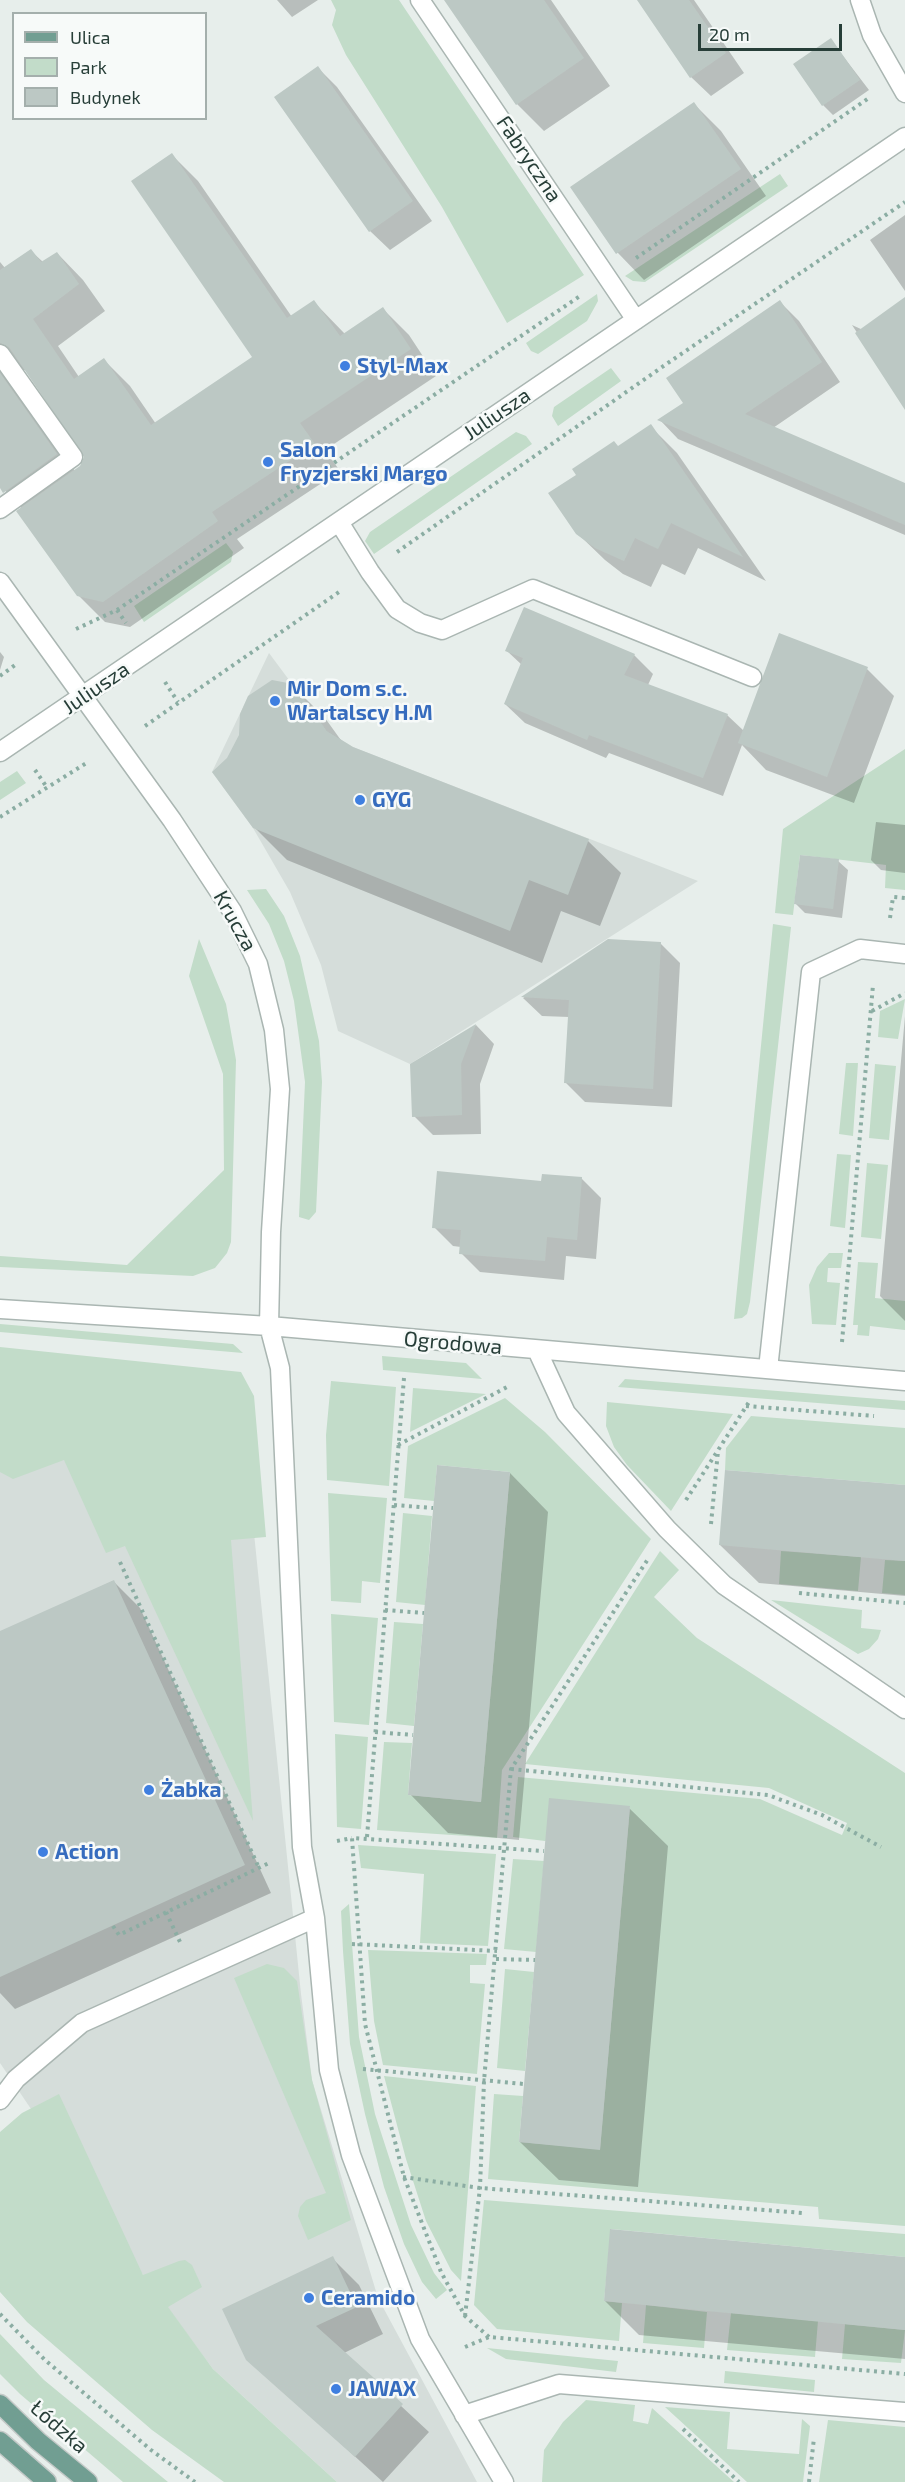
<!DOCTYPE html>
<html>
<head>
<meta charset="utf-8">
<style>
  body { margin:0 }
  #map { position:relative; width:905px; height:2482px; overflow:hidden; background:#e7eeeb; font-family:"Exo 2",sans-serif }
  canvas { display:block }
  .legend { position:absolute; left:12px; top:12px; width:195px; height:108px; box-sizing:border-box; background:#f7faf9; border:2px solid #a4afac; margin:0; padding:8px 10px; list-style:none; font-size:18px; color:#273e38 }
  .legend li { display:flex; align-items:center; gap:12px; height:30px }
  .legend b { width:30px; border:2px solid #a4afac }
  .scale { position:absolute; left:698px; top:24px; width:144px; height:27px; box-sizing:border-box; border:3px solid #273e38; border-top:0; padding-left:8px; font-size:18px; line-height:21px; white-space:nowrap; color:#273e38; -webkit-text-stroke:4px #f7faf9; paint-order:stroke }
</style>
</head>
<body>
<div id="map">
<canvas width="905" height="2482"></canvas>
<ul class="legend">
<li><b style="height:8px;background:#719e92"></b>Ulica</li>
<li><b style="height:16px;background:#c2dcc9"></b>Park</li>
<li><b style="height:16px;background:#bcc8c4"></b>Budynek</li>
</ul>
<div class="scale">20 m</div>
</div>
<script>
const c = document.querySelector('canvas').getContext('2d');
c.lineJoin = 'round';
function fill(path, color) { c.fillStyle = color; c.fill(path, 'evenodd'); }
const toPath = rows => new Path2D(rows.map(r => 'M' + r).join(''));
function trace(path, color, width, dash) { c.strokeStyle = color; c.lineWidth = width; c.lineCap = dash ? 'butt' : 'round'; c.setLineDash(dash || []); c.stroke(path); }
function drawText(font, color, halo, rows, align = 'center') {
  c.font = font + ' "Exo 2",sans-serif'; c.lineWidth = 5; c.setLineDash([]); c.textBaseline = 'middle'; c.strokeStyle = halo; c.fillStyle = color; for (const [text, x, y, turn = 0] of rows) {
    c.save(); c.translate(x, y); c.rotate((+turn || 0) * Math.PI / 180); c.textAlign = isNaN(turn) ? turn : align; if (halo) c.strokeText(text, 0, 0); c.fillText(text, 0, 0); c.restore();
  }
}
const built = toPath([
  [269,653,327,731,353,747,698,881,410,1064,338,1031,321,965,290,892,253,828,212,772],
  [0,1361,240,1396,301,1994,312,2080,378,2298,477,2482,337,2482,213,2369,143,2275,0,2063]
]);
const green = toPath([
  [331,0,399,0,584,275,507,323,442,207,346,55,332,25,336,10],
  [780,174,788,186,645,282,633,281,625,276],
  [597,294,598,301,587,321,538,354,531,351,526,343],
  [611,368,621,381,558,426,552,416,554,407],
  [516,432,526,436,532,444,374,554,365,541,370,532],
  [226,543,233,552,231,562,144,622,134,606],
  [905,749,905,890,885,888,886,865,800,855,793,915,775,913,783,829],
  [17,771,26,783,0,800,0,782],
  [266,889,284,916,300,956,319,1041,322,1082,316,1212,309,1220,299,1217,305,1082,294,1001,284,961,269,924,247,890],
  [773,924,791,927,750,1302,747,1314,742,1318,734,1319],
  [199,939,226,1004,236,1060,231,1242,227,1253,215,1268,193,1276,0,1267,0,1256,127,1265,224,1170,223,1074,189,976],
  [905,999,898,1039,878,1037,880,1011],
  [846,1063,858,1063,853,1136,839,1134],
  [875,1064,896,1066,889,1140,869,1138],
  [837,1154,851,1155,845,1228,830,1226],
  [867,1163,888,1165,881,1239,861,1237],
  [829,1253,843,1253,841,1268,828,1268,827,1282,840,1283,836,1325,812,1324,809,1285,817,1267],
  [858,1262,878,1263,875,1298,905,1301,905,1330,870,1326,869,1336,857,1335,858,1325,853,1325],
  [0,1324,233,1344,243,1353,0,1332],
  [0,1347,241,1372,254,1396,266,1537,231,1540,253,1821,125,1546,106,1553,64,1460,13,1479,0,1472],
  [382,1356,466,1363,482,1379,383,1370],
  [625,1379,905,1401,905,1410,618,1387],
  [331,1381,396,1387,389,1486,327,1480,326,1435],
  [413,1388,486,1394,410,1432],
  [505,1398,545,1432,651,1539,502,1770,497,1838,377,1830,384,1742,412,1743,408,1795,481,1802,510,1472,437,1465,434,1501,404,1498,408,1446],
  [607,1402,733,1414,671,1511,627,1465,614,1447,606,1426],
  [751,1416,905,1428,905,1485,725,1470,726,1448],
  [328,1493,387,1498,380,1583,362,1581,361,1603,331,1601],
  [403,1513,432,1516,425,1605,396,1602],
  [660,1551,679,1570,654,1597,697,1638,905,1773,905,2226,819,2219,818,2207,488,2179,494,2094,523,2096,519,2142,600,2149,630,1807,545,1841,513,1837,518,1777,760,1799,842,1835,847,1823,769,1788,525,1764],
  [781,1551,861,1557,858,1591,779,1584],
  [885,1560,905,1561,905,1595,882,1593],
  [771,1600,862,1610,861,1628,881,1630,878,1639,869,1649,858,1654],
  [331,1614,378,1618,369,1725,334,1722],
  [394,1622,423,1624,414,1726,386,1723],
  [335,1734,368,1737,361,1829,337,1827],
  [358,1845,496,1854,488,1946,420,1943,424,1874,361,1868],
  [513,1859,544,1861,536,1952,504,1949],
  [349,1904,359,2037,375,2114,411,2225,434,2273,447,2290,436,2299,422,2282,404,2244,384,2187,365,2114,350,2044,343,1951,341,1911],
  [368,1950,487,1954,486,1965,470,1965,470,1983,485,1984,477,2074,383,2065,374,2021],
  [267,1964,284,1968,297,1981,312,2080,351,2220,308,2240,298,2216,300,2207,306,2200,326,2193,234,1978],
  [505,1969,534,1972,525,2071,497,2068],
  [384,2076,476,2086,461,2281,451,2270,426,2221,406,2159],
  [59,2094,143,2275,179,2261,185,2260,192,2265,202,2287,168,2307,213,2369,337,2482,224,2482,152,2430,27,2322,0,2292,0,2132,22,2113],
  [484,2200,905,2234,905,2257,611,2229,604,2301,622,2303,619,2341,497,2329,474,2305],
  [646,2305,707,2312,704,2348,643,2343],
  [731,2313,818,2321,815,2357,727,2350],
  [845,2324,905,2330,901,2363,842,2359],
  [0,2334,44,2380,168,2482,123,2482,20,2394,0,2374],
  [487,2348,618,2361,616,2372,506,2359],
  [725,2371,815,2380,814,2392,724,2383],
  [586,2400,635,2405,633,2421,648,2424,652,2408,734,2482,542,2482,544,2450,563,2422],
  [665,2407,730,2412,727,2449,799,2454,802,2419,810,2426,803,2482,747,2482],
  [828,2420,905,2427,905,2482,819,2482]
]);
const shadow = toPath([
  [277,0,318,0,292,17],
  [446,0,551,0,610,86,544,131,517,104],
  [639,0,694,0,744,73,711,96,691,77],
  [830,39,869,90,833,115,823,105],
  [318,68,337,87,432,221,390,250,370,231,276,98],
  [694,104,721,131,766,196,644,280,618,253,572,187],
  [172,155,198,181,292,317,314,302,345,334,383,309,409,335,436,376,325,450,340,471,237,539,244,548,130,627,105,622,78,595,22,509,0,485,0,262,5,268,31,251,43,262,57,253,83,280,105,311,58,346,79,377,104,360,130,386,156,424,254,357],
  [20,370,26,370,86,455,81,467,75,471,16,388],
  [905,215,905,291,870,240],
  [780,302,799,321,840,382,773,428,905,484,905,535,678,439,660,420,685,403],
  [852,325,905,349,905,405],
  [650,426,677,453,766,581,698,548,685,575,662,564,651,587,623,574,605,560,577,533,618,447],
  [507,651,634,655,653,674,648,685,727,715,744,731,867,669,894,696,854,803,766,770,742,745,723,796,609,753,606,758,525,723,505,704,522,665],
  [0,652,4,657,0,670],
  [292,685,325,718,343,743,352,749,588,841,621,873,600,926,561,911,542,963,287,860,254,827,229,758],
  [876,822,905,825,905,873,881,870,871,860],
  [838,861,848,870,842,918,805,913,795,903],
  [609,940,660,943,680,963,672,1107,585,1102,566,1083,569,1017,542,1016,523,998],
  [905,1016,905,1321,880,1296],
  [476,1025,494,1044,480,1084,481,1134,433,1135,414,1116,411,1065],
  [581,1178,601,1198,596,1259,566,1256,564,1280,480,1272,461,1253,461,1247,453,1246,434,1227,543,1182],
  [510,1473,548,1512,519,1840,448,1833,410,1794],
  [905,1487,905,1596,759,1583,720,1545],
  [113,1581,140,1608,271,1893,15,2009,0,1993,0,1633],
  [629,1808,668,1846,638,2187,559,2180,520,2142],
  [332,2258,359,2285,383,2334,344,2353,429,2432,383,2482,248,2359],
  [905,2258,905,2359,639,2335,605,2301]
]);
const building = toPath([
  [444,0,544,0,584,58,516,105],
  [637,0,689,0,726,53,690,78],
  [831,38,860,80,822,106,793,64],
  [318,66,413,201,369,232,274,97],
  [694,102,741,169,616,254,570,187],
  [172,153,287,318,314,300,340,336,383,307,411,349,300,423,315,444,212,512,218,521,103,602,77,596,16,511,80,466,84,457,9,347,0,343,0,270,31,249,41,262,57,252,79,284,33,319,74,379,104,358,151,425,252,357,131,181],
  [905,297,905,410,855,333],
  [780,300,822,362,745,414,905,483,905,525,657,420,683,403,666,378],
  [0,373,57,454,3,493,0,488],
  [651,424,743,557,671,523,658,549,635,538,624,561,595,548,576,534,548,493,576,475,572,469,614,441,618,446],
  [524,607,635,654,624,675,728,714,703,778,589,735,587,740,504,704,523,658,505,651],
  [779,633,868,667,827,777,738,743],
  [272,680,293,684,327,731,353,747,589,839,568,895,529,880,510,931,253,828,212,772,227,758,239,735,240,714,248,696],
  [800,855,839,859,833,909,794,904],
  [608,939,661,942,653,1089,564,1083,569,1000,521,997],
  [476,1024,461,1064,462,1115,412,1117,410,1064],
  [437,1171,541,1181,542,1174,582,1177,577,1240,547,1237,545,1261,459,1254,461,1230,432,1228],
  [437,1465,510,1472,481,1802,408,1795],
  [725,1470,905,1485,905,1561,719,1545],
  [114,1580,245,1865,0,1977,0,1631],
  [549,1798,630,1806,600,2150,519,2142],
  [610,2229,905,2257,905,2330,604,2301],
  [333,2256,357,2307,316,2326,403,2404,355,2457,246,2360,222,2309]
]);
const path = toPath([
  [636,258,869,98],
  [397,552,665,365,905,202],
  [117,610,126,623],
  [76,629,117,610,580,296],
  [0,676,18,663],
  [165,682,178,702],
  [145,726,342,590],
  [35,770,46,786],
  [0,817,88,762],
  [890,918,893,897,905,898],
  [872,1011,905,993],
  [842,1342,873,985],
  [746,1406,874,1416],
  [398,1445,507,1387],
  [686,1500,749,1402],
  [394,1505,433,1508],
  [711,1524,718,1451],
  [120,1562,259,1868],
  [799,1593,905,1603],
  [385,1610,424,1613],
  [375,1732,413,1735],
  [511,1769,768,1795,822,1815,881,1847],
  [367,1837,404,1378],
  [337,1841,352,1838],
  [166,1912,180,1942],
  [113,1926,119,1935,271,1862],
  [352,1944,497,1951],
  [496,1959,535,1960],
  [363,2069,524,2084],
  [403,2177,480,2188,803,2213],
  [0,2314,45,2360,151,2450,195,2482],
  [465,2316,480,2188,484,2081,511,1769,648,1559],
  [489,2337,465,2316,441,2272,404,2177,365,2024,352,1838,544,1851],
  [465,2347,489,2337,905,2374],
  [683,2429,739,2482],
  [809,2482,814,2438]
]);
const minor = toPath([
  [420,0,636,320],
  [860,0,872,35,905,93],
  [0,354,73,457,0,509],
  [339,522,370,572,397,609,420,623,442,630,533,589,752,677],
  [0,582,172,820,232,911,258,964,274,1030,280,1089,271,1232,269,1326,280,1368,302,1847,315,1918,329,2070,351,2155,420,2339,504,2482],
  [0,752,905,137],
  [0,1309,269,1326,905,1381],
  [537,1350,566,1413,667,1529,724,1585,905,1709],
  [768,1369,811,972,860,949,905,954],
  [0,2100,16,2079,82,2023,315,1918],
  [464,2415,559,2384,905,2412]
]);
const major = toPath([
  [0,2404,38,2441,88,2482],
  [0,2441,47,2482]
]);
const markers = [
  [345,366,6,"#3f7fe0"],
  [268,462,6,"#3f7fe0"],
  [275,701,6,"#3f7fe0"],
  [360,800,6,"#3f7fe0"],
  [149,1790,6,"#3f7fe0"],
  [43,1852,6,"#3f7fe0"],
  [309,2298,6,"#3f7fe0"],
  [336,2389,6,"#3f7fe0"]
];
const streetNames = [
  ["Fabryczna",529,159,56],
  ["Juliusza",497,414,-34],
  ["Juliusza",96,688,-34],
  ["Krucza",235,921,61],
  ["Ogrodowa",453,1343,5],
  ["Łódzka",59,2427,41]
];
const shopNames = [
  ["Styl-Max",357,366],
  ["Salon",280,450],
  ["Fryzjerski Margo",280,474],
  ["Mir Dom s.c.",287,689],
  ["Wartalscy H.M",287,713],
  ["GYG",372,800],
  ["Żabka",161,1790],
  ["Action",55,1852],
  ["Ceramido",321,2298],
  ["JAWAX",348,2389]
];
fill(built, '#d5ddda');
fill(green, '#c2dcc9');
fill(shadow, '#0003');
fill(building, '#bcc8c4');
trace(minor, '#aab6b2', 21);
trace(major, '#c3c9c7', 21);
trace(path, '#8bada3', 4, [3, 4.5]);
trace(minor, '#fff', 18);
trace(major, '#719e92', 18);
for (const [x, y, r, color] of markers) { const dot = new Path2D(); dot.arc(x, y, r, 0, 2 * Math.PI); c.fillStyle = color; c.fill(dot); trace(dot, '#f7faf9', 2); }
drawText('21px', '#273e38', '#f7faf9', streetNames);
drawText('bold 21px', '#366cbe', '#f7faf9', shopNames, 'left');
</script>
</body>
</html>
